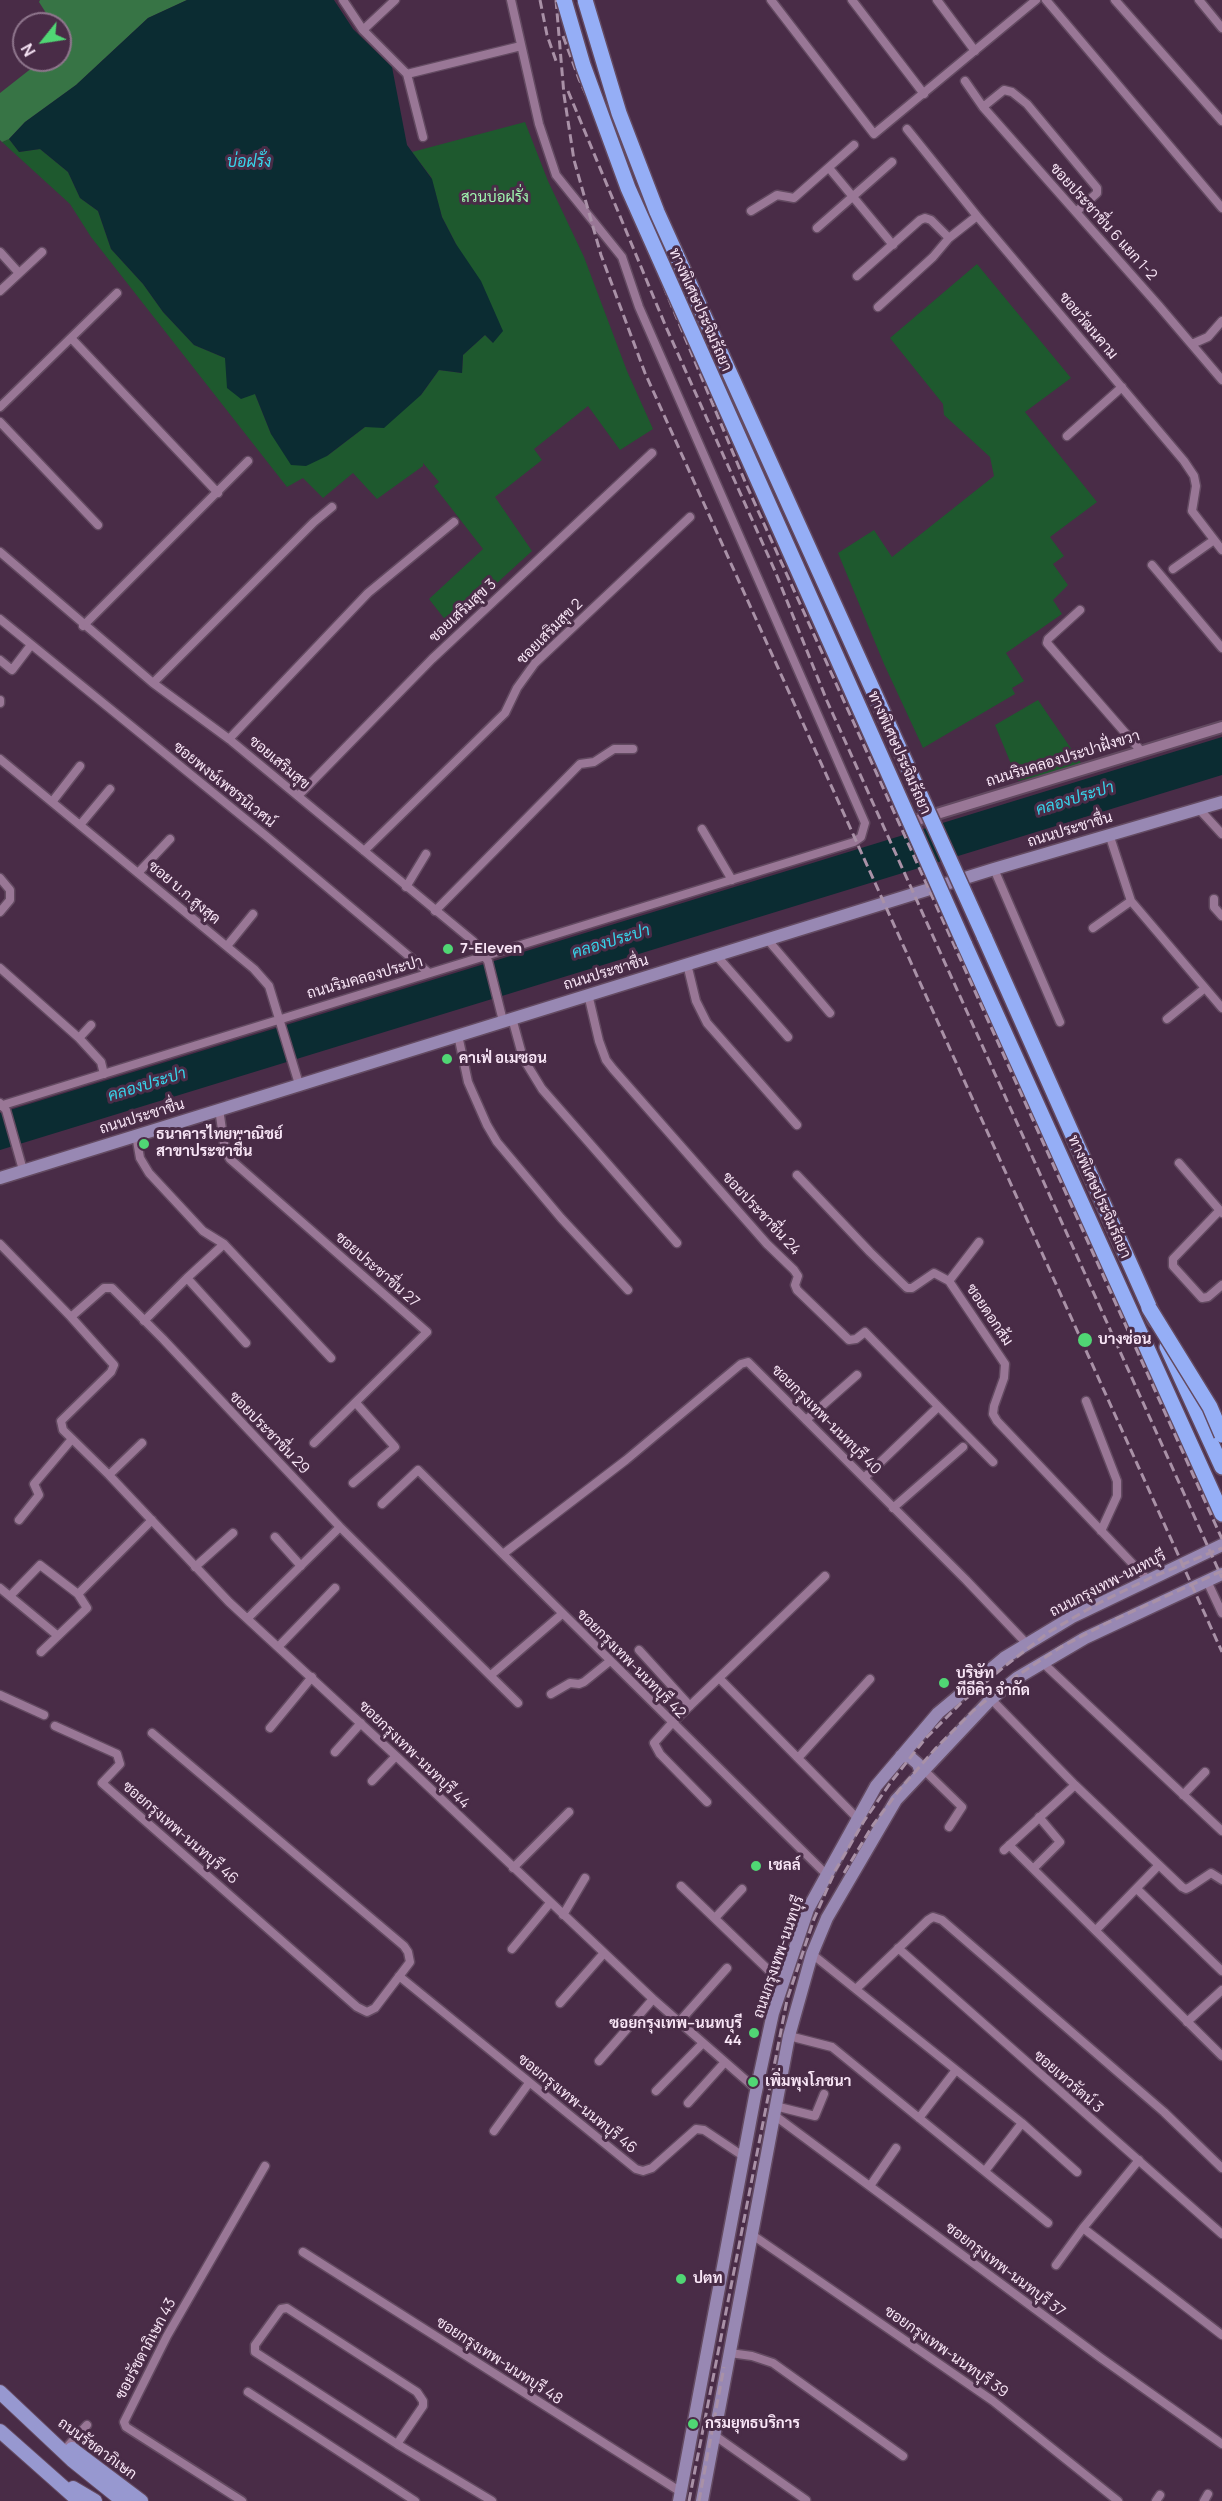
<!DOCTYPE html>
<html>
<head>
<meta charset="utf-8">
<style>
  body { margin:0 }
  #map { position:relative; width:1222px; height:2501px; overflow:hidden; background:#492c47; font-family:Manrope,sans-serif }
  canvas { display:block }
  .north { position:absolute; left:12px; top:12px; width:60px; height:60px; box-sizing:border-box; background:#492c47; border:2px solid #8f768d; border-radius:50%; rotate:240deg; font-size:16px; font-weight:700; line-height:24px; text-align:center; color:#f8e5f6 }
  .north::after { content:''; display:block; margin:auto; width:21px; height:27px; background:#50d674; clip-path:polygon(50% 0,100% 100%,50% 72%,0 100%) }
</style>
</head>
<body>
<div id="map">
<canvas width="1222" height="2501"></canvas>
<div class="north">N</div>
</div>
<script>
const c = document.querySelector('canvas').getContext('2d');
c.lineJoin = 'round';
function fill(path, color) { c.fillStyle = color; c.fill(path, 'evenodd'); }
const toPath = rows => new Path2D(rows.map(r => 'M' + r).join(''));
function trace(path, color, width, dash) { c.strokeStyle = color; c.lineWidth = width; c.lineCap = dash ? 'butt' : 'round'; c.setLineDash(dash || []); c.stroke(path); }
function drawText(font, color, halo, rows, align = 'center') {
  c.font = font + ' Manrope,Sarabun,sans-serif'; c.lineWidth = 6; c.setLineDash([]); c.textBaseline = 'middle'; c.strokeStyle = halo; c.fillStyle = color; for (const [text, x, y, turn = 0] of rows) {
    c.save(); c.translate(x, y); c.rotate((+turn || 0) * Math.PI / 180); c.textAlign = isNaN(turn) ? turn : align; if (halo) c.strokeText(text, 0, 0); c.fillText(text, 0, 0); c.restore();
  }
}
const green = toPath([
  [525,122,548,181,584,257,627,371,653,429,620,450,588,406,534,449,542,460,495,497,532,551,450,626,429,599,483,549,434,486,439,482,423,463,423,466,377,499,353,473,323,498,303,478,287,487,91,237,70,204,2,142,9,139,19,152,40,149,68,172,80,198,98,211,111,249,143,284,163,312,194,345,225,358,255,394,271,434,327,456,365,427,421,395,439,370,462,373,463,355,485,335,493,343,456,244,442,217,431,177,412,152],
  [977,264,1071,378,1025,412,1097,502,1050,537,1064,556,1053,564,1068,585,1053,600,1062,614,1006,653,1024,681,1012,688,1015,694,923,748,884,664,838,553,874,530,892,557,994,476,990,457,944,415,943,404,890,338],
  [1038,700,1083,766,1018,781,995,725]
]);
const forest = toPath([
  [40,0,187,0,148,18,76,85,25,122,9,139,2,142,0,140,0,93,42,60,60,60,60,46,65,42,60,34,60,24,53,24,39,2]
]);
const water = toPath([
  [187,0,334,0,353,29,392,67,407,145,432,179,442,217,456,244,481,281,503,331,493,343,485,335,463,355,462,373,439,370,421,395,384,428,365,427,327,456,306,466,291,465,271,434,255,394,241,399,227,388,225,358,194,345,163,312,143,284,111,249,98,211,80,198,68,172,40,149,19,152,9,139,25,122,76,85,148,18],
  [1222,737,1222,775,0,1150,0,1113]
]);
const minor = toPath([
  [343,0,363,30,407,74,423,137],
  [771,0,874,134,1036,0],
  [852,0,924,94],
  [937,0,975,51],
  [1046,0,1222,208],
  [1115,0,1222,121],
  [1199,0,1222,28],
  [363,30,395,0],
  [407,74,521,46],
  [965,81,983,107,1159,306,1222,380],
  [983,107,1004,90,1012,92,1027,104,1097,188,1097,193,1076,212],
  [907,129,977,216,1184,461,1194,476,1196,486,1192,511,1222,550],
  [829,168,893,245],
  [751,211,777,195,794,198,854,145],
  [817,228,892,162],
  [0,252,19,273],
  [857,276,920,220,925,218,931,220,949,238,977,216],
  [0,291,42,252],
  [878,307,933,257,949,238],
  [71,338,218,493],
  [1192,344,1208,337,1222,321],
  [0,407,117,293],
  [0,422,98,525],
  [1067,436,1122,387],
  [0,552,153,683,229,739,473,941,488,961,503,1021],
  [1152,565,1222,648],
  [1173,569,1214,540],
  [1080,610,1048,639,1047,643,1141,751],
  [0,619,265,835,429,973],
  [83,626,248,461],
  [0,660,12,670,31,645],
  [153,683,314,522,332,507],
  [0,700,0,703],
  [229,739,368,593,454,522],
  [0,759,254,969,269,986,299,1084],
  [298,796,432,659,652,453],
  [52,802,80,766],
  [1199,809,1222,834],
  [80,825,110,789],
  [702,829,732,880],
  [1109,834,1131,901,1222,1008],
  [364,851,505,713,517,688,535,663,690,517],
  [994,869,1060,1022],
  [138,873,170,839],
  [0,878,10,890,10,900,0,912],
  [406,887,426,854],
  [1214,899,1214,907,1222,916],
  [435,911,580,764,594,762,614,749,633,749],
  [1093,928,1131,901],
  [767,939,830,1013],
  [227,946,253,914],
  [716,955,788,1037],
  [687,964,696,1001,707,1023,797,1125],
  [0,968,79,1038,101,1062,104,1074],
  [588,994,599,1041,606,1060,613,1069,767,1244,794,1270,798,1276,795,1285,797,1290,849,1340,856,1339,865,1332,993,1462],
  [512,1018,523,1058,542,1089,677,1243],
  [1167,1019,1205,988],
  [458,1035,468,1082,487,1125,497,1142,561,1218,628,1290],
  [79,1038,91,1025],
  [0,1103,6,1110,23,1170],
  [0,1106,854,842,861,837,865,823,639,307,622,257,556,175,539,124,511,0],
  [219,1109,225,1150,230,1159,427,1332,314,1443],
  [136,1135,140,1158,149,1173,203,1231,224,1244,331,1358],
  [1179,1163,1222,1213],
  [797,1175,870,1252,907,1288,912,1288,934,1273,949,1281,1005,1364,1004,1378,994,1406,993,1414,997,1421,1148,1580],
  [1220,1210,1173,1259,1173,1266,1202,1298,1208,1297,1222,1285],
  [0,1244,71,1317,104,1288,112,1288,163,1339,340,1527,518,1703],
  [187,1278,246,1343],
  [949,1281,979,1242],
  [71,1317,114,1365,111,1372,61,1421,63,1430,109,1475,229,1602,396,1756,653,1999,756,2089],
  [144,1321,187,1278,224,1244],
  [1086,1401,1117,1481,1117,1496,1101,1531],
  [806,1420,857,1375],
  [109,1475,142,1443],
  [864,1478,938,1407],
  [353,1483,395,1447,356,1403],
  [382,1504,418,1470,827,1875],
  [893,1508,963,1447],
  [19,1520,39,1495,34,1484,72,1439],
  [275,1537,301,1566],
  [503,1554,626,1460,741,1364,748,1362,966,1580,1027,1644],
  [195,1567,233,1533],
  [1207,1581,1222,1613],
  [0,1588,58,1636],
  [10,1596,40,1565,78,1594,152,1520],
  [248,1618,340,1527],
  [279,1646,335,1588],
  [639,1650,690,1706],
  [41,1652,87,1608,78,1594],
  [1043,1663,1222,1831],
  [491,1675,562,1614],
  [719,1678,858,1819],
  [551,1694,570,1683,579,1684,584,1682,610,1661],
  [0,1695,44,1715],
  [991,1699,1075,1785,1182,1887,1186,1889,1190,1887,1211,1873,1222,1880],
  [55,1726,117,1754,120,1764,102,1783,357,2007,367,2012,375,2008,410,1962,408,1952,404,1946,152,1733],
  [270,1728,312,1677],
  [335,1752,361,1723],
  [798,1758,870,1679],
  [924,1770,962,1807,949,1827],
  [372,1781,396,1756],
  [1183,1795,1205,1772],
  [707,1802,660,1754,654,1743,672,1723,825,1576],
  [1009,1845,1222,2056],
  [1004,1850,1075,1785],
  [513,1868,569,1812],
  [1034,1868,1060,1842,1039,1817],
  [681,1886,783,1984],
  [1137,1889,1222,1971],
  [563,1915,585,1878],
  [715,1918,742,1889],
  [1096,1930,1159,1865],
  [898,1948,1222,2234],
  [512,1949,550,1903],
  [812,1954,1022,2123,1077,2172],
  [399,1976,636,2169,643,2171,652,2168,696,2129,704,2130,743,2156],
  [857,1988,928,1920,933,1917,942,1920,1164,2112,1222,2168],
  [560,2003,604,1953],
  [679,2022,727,1968],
  [1187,2022,1222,1990],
  [789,2036,832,2047,1048,2223],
  [599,2061,653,1999],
  [656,2091,703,2043],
  [688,2103,725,2062],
  [775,2106,815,2116,824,2094],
  [774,2115,1101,2358,1222,2444],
  [919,2118,956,2070],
  [494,2131,529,2083],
  [985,2171,1022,2123],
  [870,2186,896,2148],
  [1083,2228,1222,2335],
  [751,2234,993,2401,1118,2501],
  [303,2252,681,2492],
  [1056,2265,1083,2228,1139,2160],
  [730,2353,752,2356,773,2363,903,2456],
  [248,2392,415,2501],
  [714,2435,806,2500],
  [397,2444,423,2406,423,2401,417,2392,287,2308,281,2309,255,2345,255,2352,397,2444,492,2501],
  [68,2446,87,2425],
  [242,2501,126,2427,124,2422,167,2336,265,2166],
  [1156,2501,1160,2495],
  [1204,2501,1208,2494]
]);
const tertiary = toPath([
  [914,821,1222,727]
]);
const secondary = toPath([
  [0,1178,994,869,1222,802],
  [901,1756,910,1757,918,1764,921,1773],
  [679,2501,755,2096,773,2013,808,1909,876,1786,938,1713,1004,1658,1072,1617,1222,1545],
  [702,2501,789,2036,812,1954,827,1918,896,1800,991,1699,1017,1678,1085,1638,1222,1574]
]);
const primary = toPath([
  [0,2392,72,2460,123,2501],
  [0,2431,79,2501],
  [72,2449,141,2501],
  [73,2488,95,2501]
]);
const motorway = toPath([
  [984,936,1155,1320],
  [964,943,1222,1514],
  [1167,1347,1222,1467]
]);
const rail = toPath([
  [540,0,547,35,556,61],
  [556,0,564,95,574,160,601,255,645,373,1222,1652],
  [563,36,579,79,625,179,666,292,746,484,1222,1539],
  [568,91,666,327,775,571,827,701,1222,1578],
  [844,1873,873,1825,900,1789,936,1748,973,1711,1015,1677,1061,1647,1107,1623,1222,1571],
  [689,2501,787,2000,814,1919,835,1871,864,1821,891,1782,925,1739,962,1702,1005,1666,1049,1632,1097,1604,1150,1578,1222,1548],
  [699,2501,724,2367]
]);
const motorwayBridge = toPath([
  [564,0,583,65,628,188,964,943],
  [585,0,619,113,657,212,984,936],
  [1149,1308,1210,1407,1222,1435]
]);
const markers = [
  [448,949,6,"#50d674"],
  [447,1059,6,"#50d674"],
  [144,1144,6,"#50d674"],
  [1085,1340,8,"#50d674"],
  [944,1683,6,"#50d674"],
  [756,1866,6,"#50d674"],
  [754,2033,6,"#50d674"],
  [753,2082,6,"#50d674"],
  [681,2279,6,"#50d674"],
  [693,2424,6,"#50d674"]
];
const parkNames = [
  ["สวนบ่อฝรั่ง",495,198]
];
const streetNames = [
  ["ซอยประชาชื่น 6 แยก 1-2",1103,222,48],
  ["ทางพิเศษประจิมรัถยา",700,310,66],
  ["ซอยวัฒนคาม",1088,326,50],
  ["ซอยเสริมสุข 3",463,611,-43],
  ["ซอยเสริมสุข 2",550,632,-45],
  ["ทางพิเศษประจิมรัถยา",899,753,66],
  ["ถนนริมคลองประปาฝั่งขวา",1063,759,-17],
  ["ซอยเสริมสุข",279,763,40],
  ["ซอยพงษ์เพชรนิเวศน์",224,785,39],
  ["ถนนประชาชื่น",1070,830,-17],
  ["ซอย บ.ก.สูงสุด",184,893,40],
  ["ถนนประชาชื่น",606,973,-17],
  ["ถนนริมคลองประปา",365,978,-16],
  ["ถนนประชาชื่น",142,1117,-17],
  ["ทางพิเศษประจิมรัถยา",1099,1197,66],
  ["ซอยประชาชื่น 24",761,1214,47],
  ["ซอยประชาชื่น 27",377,1270,41],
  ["ซอยดอกส้ม",989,1315,56],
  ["ซอยกรุงเทพ-นนทบุรี 40",826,1420,45],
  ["ซอยประชาชื่น 29",269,1433,46],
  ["ถนนกรุงเทพ-นนทบุรี",1108,1584,-27],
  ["ซอยกรุงเทพ-นนทบุรี 42",631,1664,45],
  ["ซอยกรุงเทพ-นนทบุรี 44",414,1755,44],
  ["ซอยกรุงเทพ-นนทบุรี 46",180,1833,41],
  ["ถนนกรุงเทพ-นนทบุรี",779,1957,-71],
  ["ซอยเทวรัตน์ 3",1068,2082,41],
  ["ซอยกรุงเทพ-นนทบุรี 46",577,2104,39],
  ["ซอยกรุงเทพ-นนทบุรี 37",1005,2270,37],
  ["ซอยรัชดาภิเษก 43",146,2349,-62],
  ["ซอยกรุงเทพ-นนทบุรี 39",946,2352,35],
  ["ซอยกรุงเทพ-นนทบุรี 48",499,2361,33],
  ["ถนนรัชดาภิเษก",97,2449,36]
];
const poiNames = [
  ["7-Eleven",460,949],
  ["คาเฟ่ อเมซอน",459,1059],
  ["ธนาคารไทยพาณิชย์",156,1135],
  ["สาขาประชาชื่น",156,1152],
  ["บางซ่อน",1098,1340],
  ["บริษัท",956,1674],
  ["ทีอีคิว จำกัด",956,1691],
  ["เชลล์",768,1866],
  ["ซอยกรุงเทพ–นนทบุรี",742,2024,"right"],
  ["44",742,2041,"right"],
  ["เพิ่มพุงโภชนา",765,2082],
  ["ปตท",693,2279],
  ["กรมยุทธบริการ",705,2424]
];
const waterNames = [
  ["บ่อฝรั่ง",249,163],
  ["คลองประปา",1075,799,-17],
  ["คลองประปา",611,942,-17],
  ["คลองประปา",147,1085,-17]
];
fill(green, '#1e592e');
fill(forest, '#377445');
fill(water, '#0b2c32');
trace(minor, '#634a61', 11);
trace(tertiary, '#634a61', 14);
trace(secondary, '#634a61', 15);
trace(primary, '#634a61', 16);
trace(motorway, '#634a61', 18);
trace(minor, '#997796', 8);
trace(tertiary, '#997796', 10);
trace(secondary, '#9888b3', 12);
trace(primary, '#9798d0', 14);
trace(motorway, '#95aef6', 15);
trace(rail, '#a991a7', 3, [9, 4.5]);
trace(motorwayBridge, '#634a61', 18, []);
trace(motorwayBridge, '#95aef6', 15);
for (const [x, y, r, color] of markers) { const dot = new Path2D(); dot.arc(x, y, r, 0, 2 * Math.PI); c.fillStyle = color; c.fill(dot); trace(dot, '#492c47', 2); }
drawText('15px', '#a0f7b0', '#492c47', parkNames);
drawText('15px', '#f8e5f6', '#492c47', streetNames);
drawText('bold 15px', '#f8e5f6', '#492c47', poiNames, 'left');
drawText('italic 16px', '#37d5eb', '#492c47', waterNames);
</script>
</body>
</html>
